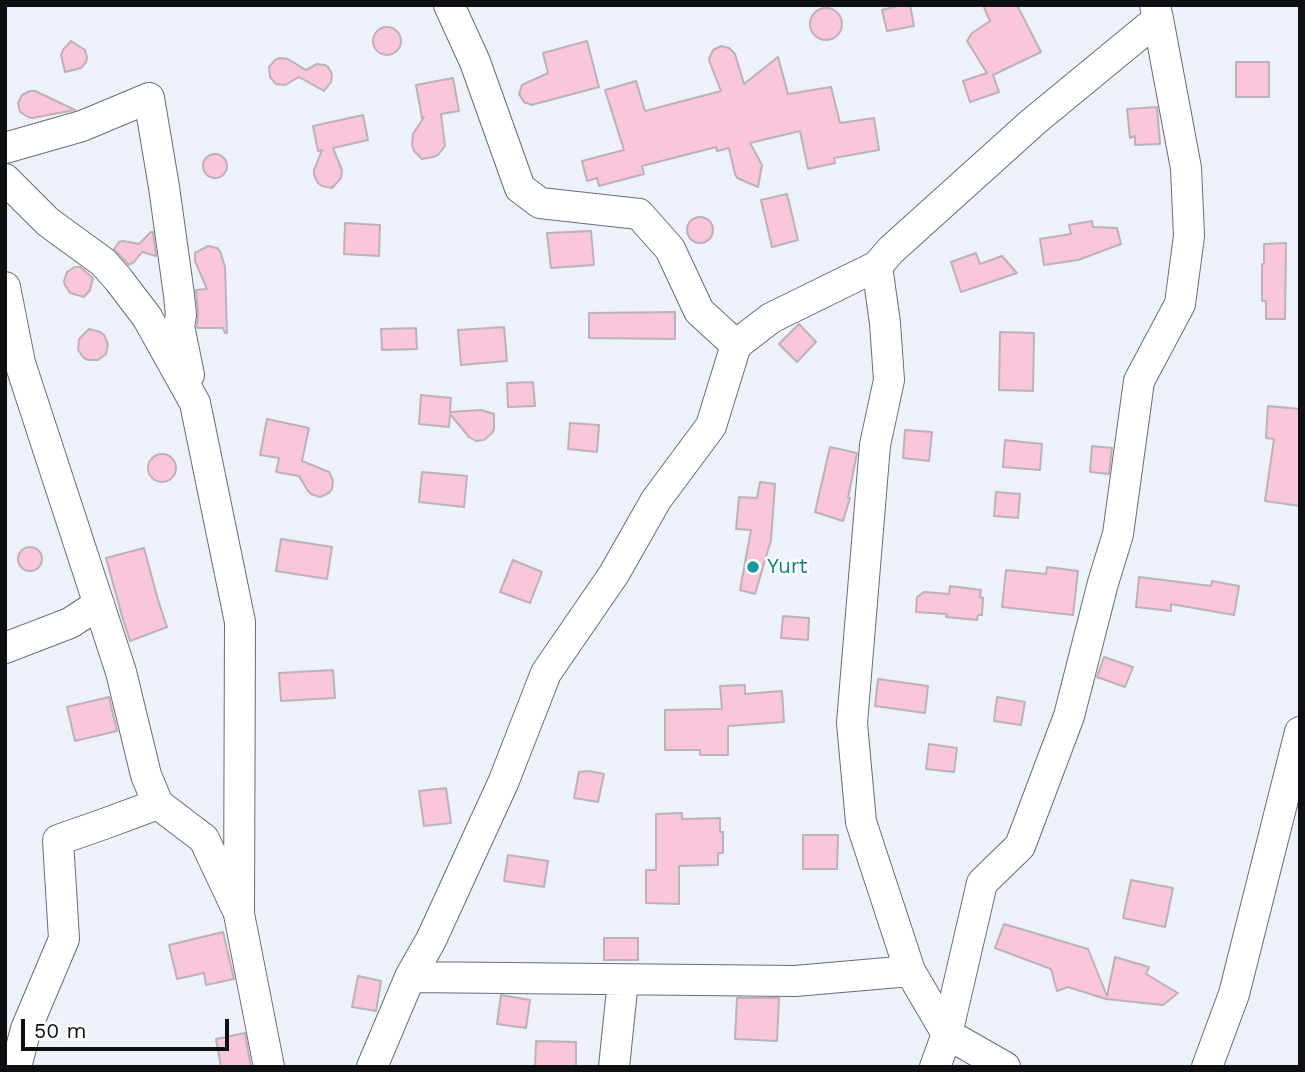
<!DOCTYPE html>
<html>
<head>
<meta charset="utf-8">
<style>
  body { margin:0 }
  #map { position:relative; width:1305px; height:1072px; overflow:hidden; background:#ecf1fa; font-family:"Work Sans",sans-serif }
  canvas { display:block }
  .frame { position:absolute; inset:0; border:7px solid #0e0f13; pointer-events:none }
  .scale { position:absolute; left:21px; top:1019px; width:208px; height:32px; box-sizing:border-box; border:4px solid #0e0f13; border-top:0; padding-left:9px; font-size:21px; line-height:24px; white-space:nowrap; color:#0e0f13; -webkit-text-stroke:5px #fff; paint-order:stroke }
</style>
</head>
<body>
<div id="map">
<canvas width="1305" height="1072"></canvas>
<div class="frame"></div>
<div class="scale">50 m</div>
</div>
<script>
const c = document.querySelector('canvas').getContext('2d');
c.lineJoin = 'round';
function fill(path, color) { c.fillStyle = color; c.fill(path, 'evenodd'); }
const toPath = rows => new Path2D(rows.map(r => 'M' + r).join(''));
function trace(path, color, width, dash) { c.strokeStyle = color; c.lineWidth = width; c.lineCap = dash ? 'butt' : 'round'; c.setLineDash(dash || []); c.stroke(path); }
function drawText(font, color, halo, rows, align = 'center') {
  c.font = font + ' "Work Sans",sans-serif'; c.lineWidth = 5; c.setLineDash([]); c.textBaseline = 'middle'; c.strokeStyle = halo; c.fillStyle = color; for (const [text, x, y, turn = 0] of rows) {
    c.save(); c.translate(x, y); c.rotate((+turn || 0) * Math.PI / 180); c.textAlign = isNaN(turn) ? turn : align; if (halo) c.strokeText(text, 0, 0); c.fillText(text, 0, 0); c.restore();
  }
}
const building = toPath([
  [902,5,910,5,914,26,887,31,882,10,902,5],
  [983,5,1017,5,1041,52,993,75,999,92,970,102,963,81,987,73,967,41,972,33,990,21,983,5],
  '810 24a16 16 0 1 1 32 0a16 16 0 1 1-32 0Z',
  '373 41a14 14 0 1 1 28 0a14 14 0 1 1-28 0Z',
  [71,41,85,50,87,58,86,62,81,68,65,72,61,55,63,50,71,41],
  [587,41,599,87,535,104,532,105,524,102,519,94,522,85,548,73,543,53,587,41],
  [721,46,729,48,735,54,744,84,778,57,788,94,831,87,840,123,874,118,879,150,834,158,835,163,808,169,800,131,750,143,762,165,758,187,737,178,735,174,729,148,717,151,716,147,642,166,644,174,599,186,597,178,587,181,582,161,624,150,605,90,636,81,645,111,721,91,710,63,709,59,713,50,721,46],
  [280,58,288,59,306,70,317,64,325,65,328,67,332,74,331,82,324,91,299,77,285,85,276,84,270,77,269,67,275,60,280,58],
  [1236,62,1269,62,1269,97,1236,97,1236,62],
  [453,78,459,111,441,114,445,146,438,155,433,157,422,159,414,151,412,145,413,134,424,117,422,118,416,85,453,78],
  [30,91,35,91,75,110,32,118,28,117,20,112,18,103,22,95,30,91],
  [1157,107,1160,144,1135,145,1135,136,1130,138,1127,109,1157,107],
  [363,115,368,140,333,148,342,170,341,178,332,188,322,186,318,183,314,175,314,170,322,150,318,151,313,126,363,115],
  '203 166a12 12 0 1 1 24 0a12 12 0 1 1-24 0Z',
  [787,194,798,240,772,247,761,200,787,194],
  '687 230a13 13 0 1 1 26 0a13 13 0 1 1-26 0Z',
  [1092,221,1093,227,1117,228,1121,244,1078,260,1044,265,1040,239,1071,234,1069,225,1092,221],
  [345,223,380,225,379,256,344,254,345,223],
  [591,231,594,265,551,268,547,233,591,231],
  [151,232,153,232,156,256,142,252,134,262,129,265,114,249,119,242,123,241,139,244,151,232],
  [1286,243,1285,319,1266,319,1266,301,1262,301,1262,264,1264,264,1264,244,1286,243],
  [208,246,217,248,220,251,225,267,227,333,225,333,223,328,197,328,197,326,198,314,196,290,207,289,195,261,195,253,208,246],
  [976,253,980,264,1002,256,1017,273,961,292,951,262,976,253],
  [75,267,80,267,93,278,90,290,84,297,70,293,65,285,64,281,67,272,75,267],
  [675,312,675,339,589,338,589,313,675,312],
  [799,324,816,342,797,362,779,344,799,324],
  [504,327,507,361,461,365,458,330,504,327],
  [416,328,417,349,382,350,381,329,416,328],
  [89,329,100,332,104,335,108,344,106,354,98,360,88,360,84,358,78,350,79,339,89,329],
  [1000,332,1034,333,1033,391,999,390,1000,332],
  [533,382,535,406,508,407,507,383,533,382],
  [421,395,451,398,450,412,481,410,494,414,494,429,492,433,484,440,476,441,469,437,450,414,449,427,419,424,421,395],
  [1268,406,1300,409,1300,506,1265,501,1274,439,1266,438,1268,406],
  [267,419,309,428,302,461,329,472,333,480,332,489,329,493,320,497,311,494,308,491,299,476,276,472,279,458,260,455,267,419],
  [570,423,599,425,597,452,568,449,570,423],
  [905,430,932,432,929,461,903,458,905,430],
  [1005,440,1042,444,1040,470,1003,467,1005,440],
  [1092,446,1112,448,1109,474,1090,472,1092,446],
  [830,447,857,453,848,498,850,498,843,521,815,512,830,447],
  '148 468a14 14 0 1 1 28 0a14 14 0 1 1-28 0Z',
  [422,472,467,476,464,507,419,502,422,472],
  [760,482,775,484,771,540,755,594,740,590,751,530,736,529,739,497,757,498,760,482],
  [996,492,1020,494,1018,518,994,516,996,492],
  [281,539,332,547,327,579,276,571,281,539],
  '18 559a12 12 0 1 1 24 0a12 12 0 1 1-24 0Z',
  [144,548,158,600,167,627,130,641,122,616,106,558,144,548],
  [513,560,542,572,530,603,500,592,513,560],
  [1047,567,1078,571,1073,615,1002,607,1006,570,1046,574,1047,567],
  [1139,577,1211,586,1212,581,1239,586,1234,615,1171,604,1171,611,1136,607,1139,577],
  [950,586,981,590,980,597,983,598,982,615,978,615,977,620,946,617,947,614,916,612,917,597,924,592,949,594,950,586],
  [783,616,809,618,808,640,781,638,783,616],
  [1104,657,1133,667,1125,687,1097,677,1104,657],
  [333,670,335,698,281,701,279,673,333,670],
  [878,679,928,686,925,713,875,706,878,679],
  [745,685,745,694,782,691,784,722,728,726,728,755,700,755,700,750,665,750,665,710,722,709,720,686,745,685],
  [109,697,117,731,75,741,67,707,109,697],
  [997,697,1025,702,1021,725,994,721,997,697],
  [929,744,957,748,954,772,926,769,929,744],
  [589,771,604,774,598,802,574,798,579,772,589,771],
  [446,788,451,823,424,826,419,791,446,788],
  [682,813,682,819,720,818,720,832,723,832,723,853,718,853,718,865,679,866,679,904,646,903,646,870,656,870,656,814,682,813],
  [803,835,838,835,837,869,803,869,803,835],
  [508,855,548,861,544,887,504,881,508,855],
  [1131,880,1173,888,1165,927,1123,918,1131,880],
  [1004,924,1088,949,1107,996,1115,957,1149,967,1146,974,1178,993,1163,1005,1106,999,1068,987,1057,991,1051,969,995,948,1004,924],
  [223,932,234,979,206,985,204,973,177,979,169,945,223,932],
  [604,938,638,938,638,960,604,960,604,938],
  [358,976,381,981,376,1011,352,1007,358,976],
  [501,995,530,1000,526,1028,497,1024,501,995],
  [737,998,779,998,777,1041,735,1039,737,998],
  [245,1033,251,1067,221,1067,216,1039,245,1033],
  [536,1041,576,1042,576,1067,535,1067,536,1041]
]);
const street = toPath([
  [449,5,475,62,520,188,540,203,639,214,670,249,699,311,736,345],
  [5,148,82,126,149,98,164,187,179,295,181,315,179,326,189,375],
  [5,179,48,222,103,262,118,279,147,317,195,403,240,622,239,914,269,1067],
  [877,266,885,323,889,380,875,445,852,723,861,822,910,971,947,1034,1005,1067],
  [5,287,20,363,121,672,146,775,158,804,204,839,236,907],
  [5,648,70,623,99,604],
  [410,977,795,981,910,971],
  [16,1067,26,1029,64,939,58,840,101,825,158,804],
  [372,1067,410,977,431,940,503,783,546,673,614,574,656,500,711,426,736,345,771,318,877,266,891,250,1033,122,1158,19,1155,5],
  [614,1067,623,980],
  [935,1067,947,1034,982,883,1020,846,1069,716,1103,583,1118,534,1139,381,1180,304,1189,236,1186,168,1158,19],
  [1207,1067,1234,994,1300,732]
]);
const markers = [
  [753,567,7,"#0f9aa8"]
];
const cultureNames = [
  ["Yurt",767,567]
];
fill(building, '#f9c6db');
trace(building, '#bcb1b6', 2);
trace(street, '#686c74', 32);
trace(street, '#fff', 30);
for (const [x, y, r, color] of markers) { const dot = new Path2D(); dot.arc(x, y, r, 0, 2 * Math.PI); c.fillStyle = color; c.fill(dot); trace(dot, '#fff', 2.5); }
drawText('21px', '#0d838f', '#fff', cultureNames, 'left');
</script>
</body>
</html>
